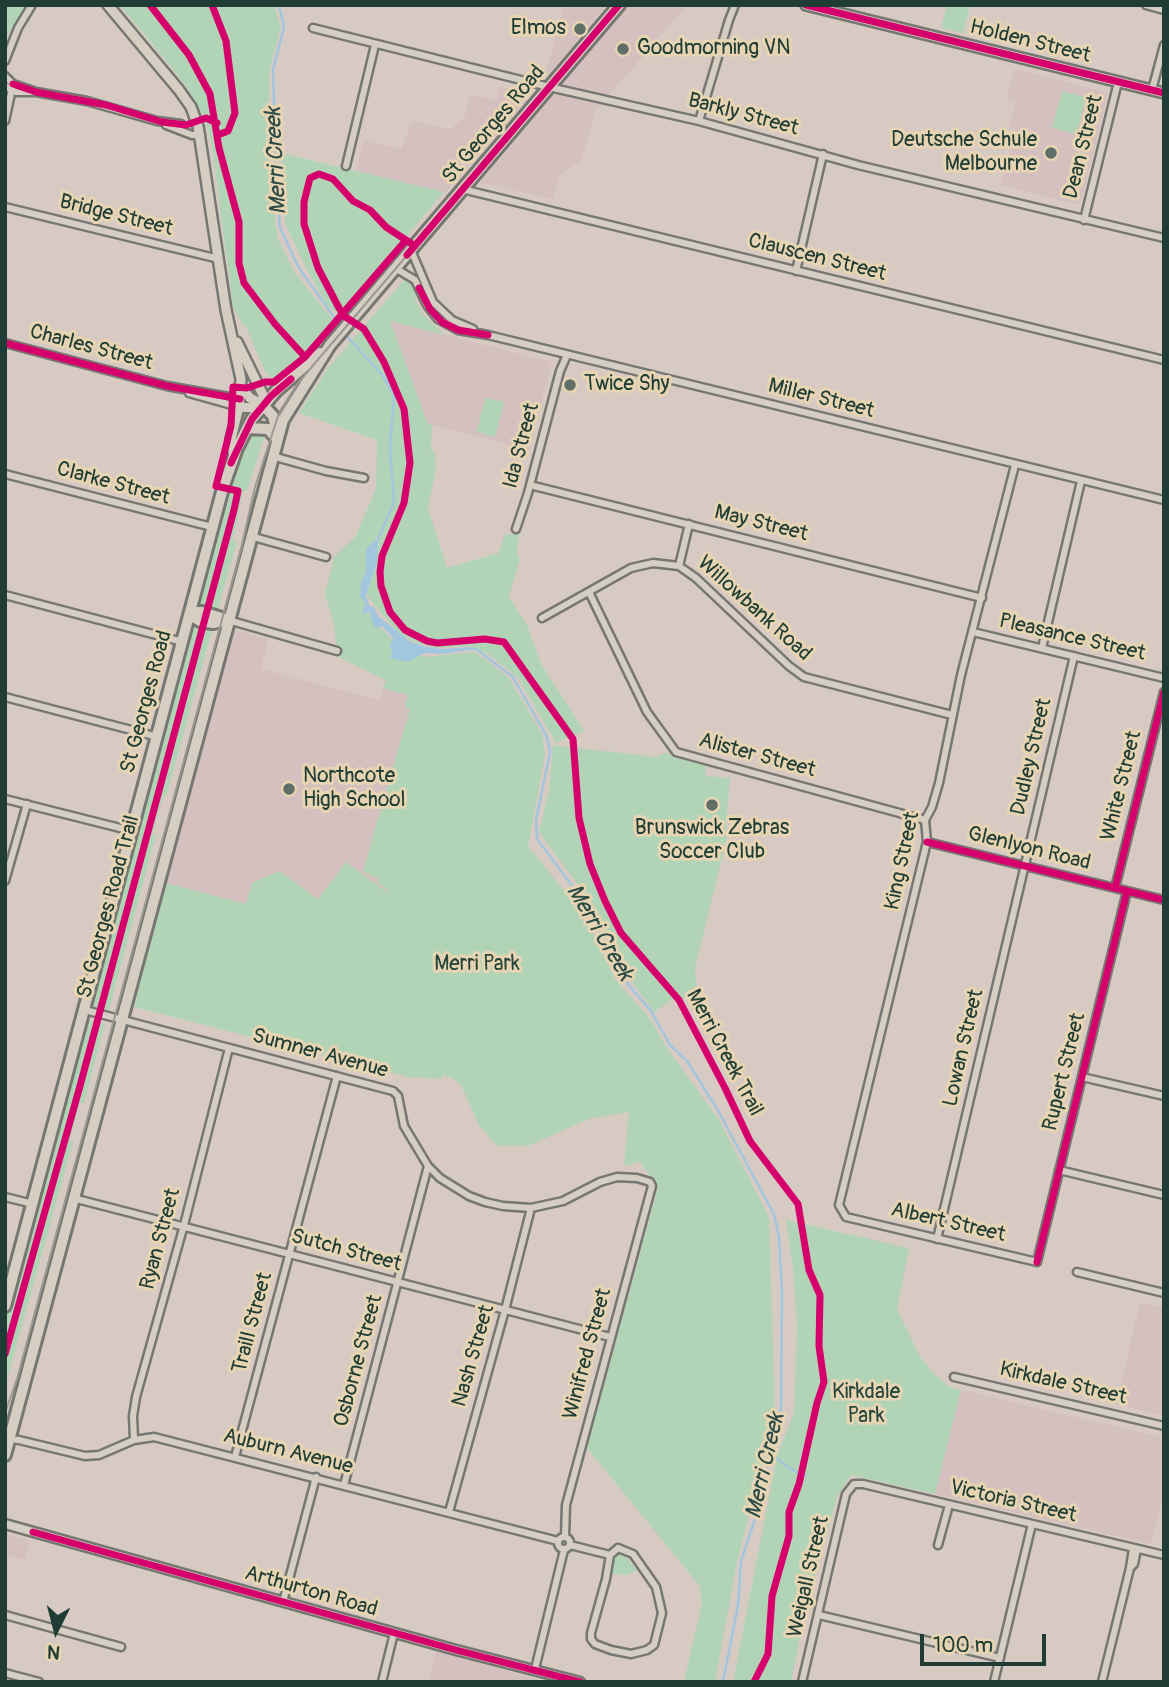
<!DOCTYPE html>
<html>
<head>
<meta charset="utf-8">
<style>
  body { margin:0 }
  #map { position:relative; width:1169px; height:1687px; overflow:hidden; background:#d7cac3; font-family:Pangolin,sans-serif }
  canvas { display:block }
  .frame { position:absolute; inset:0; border:7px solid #1f3d34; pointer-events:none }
  .north { position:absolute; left:21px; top:1596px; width:70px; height:70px; -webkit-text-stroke:5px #e7d4b2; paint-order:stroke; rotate:186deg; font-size:19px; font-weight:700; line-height:28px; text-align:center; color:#1f3d34 }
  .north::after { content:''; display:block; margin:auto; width:24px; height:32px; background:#1f3d34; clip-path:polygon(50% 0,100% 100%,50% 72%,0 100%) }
  .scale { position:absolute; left:920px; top:1634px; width:126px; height:32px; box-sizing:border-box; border:4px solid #1f3d34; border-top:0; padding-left:9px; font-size:21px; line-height:24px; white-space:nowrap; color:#1f3d34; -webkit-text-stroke:5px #e7d4b2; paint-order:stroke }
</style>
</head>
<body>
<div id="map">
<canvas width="1169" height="1687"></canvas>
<div class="frame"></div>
<div class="north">N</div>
<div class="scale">100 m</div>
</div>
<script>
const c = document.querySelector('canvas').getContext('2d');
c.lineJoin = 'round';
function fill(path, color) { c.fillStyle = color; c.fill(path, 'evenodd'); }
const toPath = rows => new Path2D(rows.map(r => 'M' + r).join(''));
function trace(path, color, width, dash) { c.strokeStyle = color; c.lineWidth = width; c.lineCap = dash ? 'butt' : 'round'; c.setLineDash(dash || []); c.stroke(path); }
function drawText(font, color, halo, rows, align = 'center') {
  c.font = font + ' Pangolin,sans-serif'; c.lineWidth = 6; c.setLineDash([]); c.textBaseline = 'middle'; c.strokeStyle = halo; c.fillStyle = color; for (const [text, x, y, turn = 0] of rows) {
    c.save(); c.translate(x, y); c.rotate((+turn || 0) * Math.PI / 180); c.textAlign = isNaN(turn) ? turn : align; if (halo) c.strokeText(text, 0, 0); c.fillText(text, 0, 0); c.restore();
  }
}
const built = toPath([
  [564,5,606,5,550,73,546,72],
  [629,5,687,5,596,110,581,161,559,175,553,199,480,183],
  [1014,69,1108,93,1080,205,1001,185,1015,129,1009,127,1016,101,1007,98],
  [499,87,524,93,527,100,446,192,356,170,364,139,401,149,413,121,450,130,465,116,470,94,496,100],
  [390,321,552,362,529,450,428,424],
  [234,630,268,639,261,669,380,700,383,688,408,695,410,708,372,874,389,890,360,930,282,872,279,871,247,904,166,883],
  [1140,1303,1164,1308,1164,1416,1116,1404],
  [961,1390,1164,1438,1164,1491,1151,1544,935,1494],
  [5,1534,30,1541,25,1560,5,1555],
  [436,1651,547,1682,428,1682]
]);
const green = toPath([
  [5,5,27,5,6,37,5,37],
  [120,5,274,5,281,27,269,72,269,161,277,237,295,273,333,320,302,357,274,380,265,372,245,324,243,326,233,306,212,147,205,118,184,83],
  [947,5,970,5,963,33,941,28],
  [1062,91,1086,97,1077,134,1052,128],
  [281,153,444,192,339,315,326,304,305,266,285,223],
  [405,279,417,288,415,299,422,313,444,335,390,321,428,424,432,425,431,450,435,452,436,469,428,508,447,568,499,553,505,534,519,534,517,551,520,560,509,597,527,625,541,664,584,731,556,743,518,678,490,655,468,646,435,648,417,643,399,634,368,597,365,585,370,555,385,522,369,552,361,595,372,619,399,647,424,657,475,652,509,678,542,734,545,755,528,846,584,915,616,980,650,1019,667,1048,719,1120,769,1217,775,1412,737,1562,715,1682,684,1682,702,1603,699,1585,587,1448,658,1188,640,1162,624,1166,629,1112,589,1119,528,1146,497,1146,479,1125,460,1083,443,1074,441,1079,408,1077,134,1007,166,883,246,904,252,883,279,871,318,899,346,862,387,892,388,890,378,882,378,879,363,871,410,709,405,707,408,695,383,688,386,680,338,657,333,621,325,594,334,557,355,537,376,489,377,440,299,413,328,368],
  [485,398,504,402,495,437,477,432],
  [256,433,265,434,247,491,243,491,233,540,237,542,217,613,198,607,232,476,250,440],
  [193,622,213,627,166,797,163,797,152,834,156,835,109,1010,90,1005],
  [553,745,656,757,667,752,673,757,706,766,705,776,730,778,726,823,727,838,695,968,697,993,684,998,673,999,654,1012,613,956,595,908,539,832,549,791],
  [86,1019,105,1024,84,1103,80,1103,70,1140,73,1142,5,1387,5,1319],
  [786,1220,909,1248,897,1309,919,1355,935,1375,950,1387,961,1390,935,1494,851,1475,837,1497,805,1614,791,1682,733,1682,777,1456,794,1413,797,1328,793,1267],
  [620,1554,624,1555,637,1570,626,1575,612,1574,613,1560]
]);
const water = toPath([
  [378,538,377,561,366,596,370,607,374,607,378,616,411,642,426,647,442,649,468,647,476,649,443,654,425,653,407,662,390,658,393,653,390,647,393,638,382,626,376,628,373,625,370,612,364,613,363,617,363,608,366,603,360,597,361,582,366,572,366,549]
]);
const stream = toPath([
  [279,5,284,27,273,70,276,178,280,228,299,268,341,327],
  [344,333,383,376,394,395,390,448,394,503,378,539],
  [472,649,476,649,513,677,547,737,550,752,536,820,537,839,591,911,608,954,627,983,651,1011,670,1045,687,1061,716,1107,774,1214,779,1237,782,1293,781,1409,772,1438,764,1492,741,1561,738,1605,723,1682],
  [770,1453,785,1465,799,1474,806,1475]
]);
const minor = toPath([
  [1146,5,1164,10],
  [313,28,549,87,699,121,858,165,1164,238],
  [5,61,18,28,32,5],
  [5,76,13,84,36,92,87,101,157,121,181,124],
  [5,86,16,92,34,92],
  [1152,90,1164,45],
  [5,121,13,84],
  [699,121,729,20,735,5],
  [166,125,192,135,201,135],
  [346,166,375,45],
  [462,189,1164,360],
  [5,207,219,259],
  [1084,220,1118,82],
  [411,250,433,302,452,320,473,329],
  [395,268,415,280,427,305,438,319,458,330,488,335,1164,500],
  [796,271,823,154],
  [5,343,167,386,240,399],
  [189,393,239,407],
  [272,456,326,471,364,478],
  [1015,465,961,675,939,783,932,807,925,820,927,842,839,1205,846,1217,1037,1262,1127,891],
  [5,474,212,527],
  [530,485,982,598],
  [516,529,528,493,560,371,567,355],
  [250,536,326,557],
  [679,566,689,524],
  [589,592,647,712,676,752,925,820],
  [5,595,183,642],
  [542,618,631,568,653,563,679,566,696,578,789,666,804,677,952,715],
  [228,620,337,651],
  [973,632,1164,678],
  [1042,648,1081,481],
  [5,697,158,737],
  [5,799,132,831],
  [927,842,1164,900],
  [5,881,27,804],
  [1115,888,1164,692],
  [85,1010,393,1091,398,1096,404,1126,428,1166,440,1178,469,1196,485,1202,503,1206,531,1208,563,1201,600,1182,617,1177,637,1178,650,1182,652,1186,566,1505,565,1537],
  [1082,1077,1164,1096],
  [1059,1170,1164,1195],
  [5,1197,33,1204],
  [73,1198,610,1337],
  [937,1239,1074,656],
  [1077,1272,1164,1293],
  [954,1377,1164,1426],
  [9,1439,19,1440,85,1456,99,1455,134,1440,154,1437,558,1541],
  [134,1440,133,1416,136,1397,184,1225,229,1048],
  [235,1457,337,1076],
  [344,1485,428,1166],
  [449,1512,505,1310,531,1208],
  '558 1543a6 6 0 1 1 12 0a6 6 0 1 1-12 0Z',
  [570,1545,610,1555],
  [938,1545,949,1505],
  [618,1548,633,1554,656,1587,662,1613,654,1645,647,1650,631,1654,611,1650,595,1644,591,1639,591,1633,606,1579,610,1555,618,1548],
  [1130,1568,1134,1564,1137,1549],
  [283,1602,316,1477],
  [5,1615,121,1647],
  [819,1615,1000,1658],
  [535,1669,564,1550],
  [5,1673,39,1682],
  [382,1682,394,1633],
  [802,1682,846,1494,854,1484,863,1484,1164,1555],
  [994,1682,1032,1524],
  [1102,1682,1130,1568,1133,1548]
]);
const tertiary = toPath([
  [5,1524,456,1650,580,1682]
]);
const secondary = toPath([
  [108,5,179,90,191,107,198,126,226,310,241,379,239,407,231,439,234,457],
  [806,5,1164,93],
  [237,342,263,395,263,405],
  [241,387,250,398,263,405],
  [239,407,255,408,263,405]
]);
const trunk = toPath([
  [263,405,273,416,277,432],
  [247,428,268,429,276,438],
  [191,612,202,612,228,620],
  [190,615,200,621,213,623,228,620],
  [5,1306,223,488,237,448,252,419,276,391,320,353],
  [5,1455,283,420,330,345,619,5]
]);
const tram = toPath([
  [5,1413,17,1379,241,549,255,487,278,416,298,383,621,5]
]);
const cycleway = toPath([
  [150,5,189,55,210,94,219,148,239,222,239,263,244,283,275,324,305,357,406,240],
  [212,5,226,41,235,113,228,131,218,135],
  [806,5,1164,93],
  [13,84,36,92,106,105,162,122,186,125,206,118,217,123],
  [415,246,386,227,370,210,353,201,333,179,319,174,310,178,304,202,304,224,318,268,339,308,344,316,364,329,384,362,404,409,410,463,404,503,382,556,380,572,381,586,390,612,405,630,427,641,437,643,485,639,504,642,573,739,579,818,590,864,605,901,621,933,679,1000,725,1088,750,1141,798,1204,809,1270,820,1295,819,1346,824,1382,817,1403,799,1484,789,1512,789,1536,772,1596,768,1654,754,1682],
  [407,255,619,5],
  [419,288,430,309,442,322,458,330,488,335],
  [5,343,167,386,240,399],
  [231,463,252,419,271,396,291,379],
  [927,842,1164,900],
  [1115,888,1164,692],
  [1037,1262,1127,891],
  [5,1354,80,1086,234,510,238,491,216,486,231,426,233,387,247,388,265,382,274,382,305,357],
  [33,1532,456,1650,580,1682]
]);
const markers = [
  [580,29,7,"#5f6e66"],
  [623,49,7,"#5f6e66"],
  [1051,153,7,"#5f6e66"],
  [570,385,7,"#5f6e66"],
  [289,789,7,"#5f6e66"],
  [712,805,7,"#5f6e66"]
];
const poiNames = [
  ["Elmos",566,29,"right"],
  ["Goodmorning VN",637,49],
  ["Deutsche Schule",1037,141,"right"],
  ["Melbourne",1037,165,"right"],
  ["Twice Shy",584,385],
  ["Northcote",303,777],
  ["High School",303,801],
  ["Brunswick Zebras",712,829,"center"],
  ["Soccer Club",712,853,"center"]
];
const streetNames = [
  ["Holden Street",1030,42,14],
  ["Barkly Street",743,115,15],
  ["St Georges Road",494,125,-50],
  ["Dean Street",1084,147,-76],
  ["Bridge Street",116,216,14],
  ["Clauscen Street",817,258,14],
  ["Charles Street",91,348,15],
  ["Miller Street",821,399,14],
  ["Ida Street",522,446,-75],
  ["Clarke Street",113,484,15],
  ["May Street",761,524,14],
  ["Willowbank Road",754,609,42],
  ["Pleasance Street",1072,638,13],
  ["St Georges Road",147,702,-75],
  ["Alister Street",757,756,15],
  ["Dudley Street",1032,757,-77],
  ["White Street",1122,786,-76],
  ["Glenlyon Road",1029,849,14],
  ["King Street",903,861,-78],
  ["St Georges Road Trail",109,907,-75],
  ["Lowan Street",964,1048,-77],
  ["Merri Creek Trail",724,1053,62],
  ["Sumner Avenue",320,1054,15],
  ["Rupert Street",1065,1072,-76],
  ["Albert Street",948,1223,13],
  ["Ryan Street",161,1239,-75],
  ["Sutch Street",346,1251,15],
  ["Traill Street",253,1323,-75],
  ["Winifred Street",588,1354,-75],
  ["Nash Street",474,1356,-74],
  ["Osborne Street",359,1361,-75],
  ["Kirkdale Street",1063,1384,13],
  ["Auburn Avenue",288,1452,14],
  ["Victoria Street",1013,1502,13],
  ["Weigall Street",809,1577,-77],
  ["Arthurton Road",311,1592,16]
];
const parkNames = [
  ["Merri Park",477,965],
  ["Kirkdale",866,1393],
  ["Park",866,1417]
];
const waterNames = [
  ["Merri Creek",277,161,-93],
  ["Merri Creek",599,933,59],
  ["Merri Creek",766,1466,-77]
];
fill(built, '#d4c0bf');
fill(green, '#b2d4b6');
fill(water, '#a3c6df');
trace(stream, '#a3c6df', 2.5);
trace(minor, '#777772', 11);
trace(tertiary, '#777772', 13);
trace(secondary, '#777772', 14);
trace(trunk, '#777772', 16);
trace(minor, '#d6cec3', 6);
trace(tertiary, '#d6cec3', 8);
trace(secondary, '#d6cec3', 9);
trace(trunk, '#d6cec3', 10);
trace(tram, '#9b9991', 2);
trace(cycleway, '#d6006c', 7);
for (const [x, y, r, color] of markers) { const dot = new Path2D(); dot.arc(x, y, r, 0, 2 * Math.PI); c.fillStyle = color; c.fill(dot); trace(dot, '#e7d4b2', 2.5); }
drawText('21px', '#1f3d34', '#e7d4b2', poiNames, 'left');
drawText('21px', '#1f3d34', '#e7d4b2', streetNames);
drawText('21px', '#25453a', '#e7d4b2', parkNames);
drawText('italic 23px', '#2a4a46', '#e7d4b2', waterNames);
</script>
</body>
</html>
